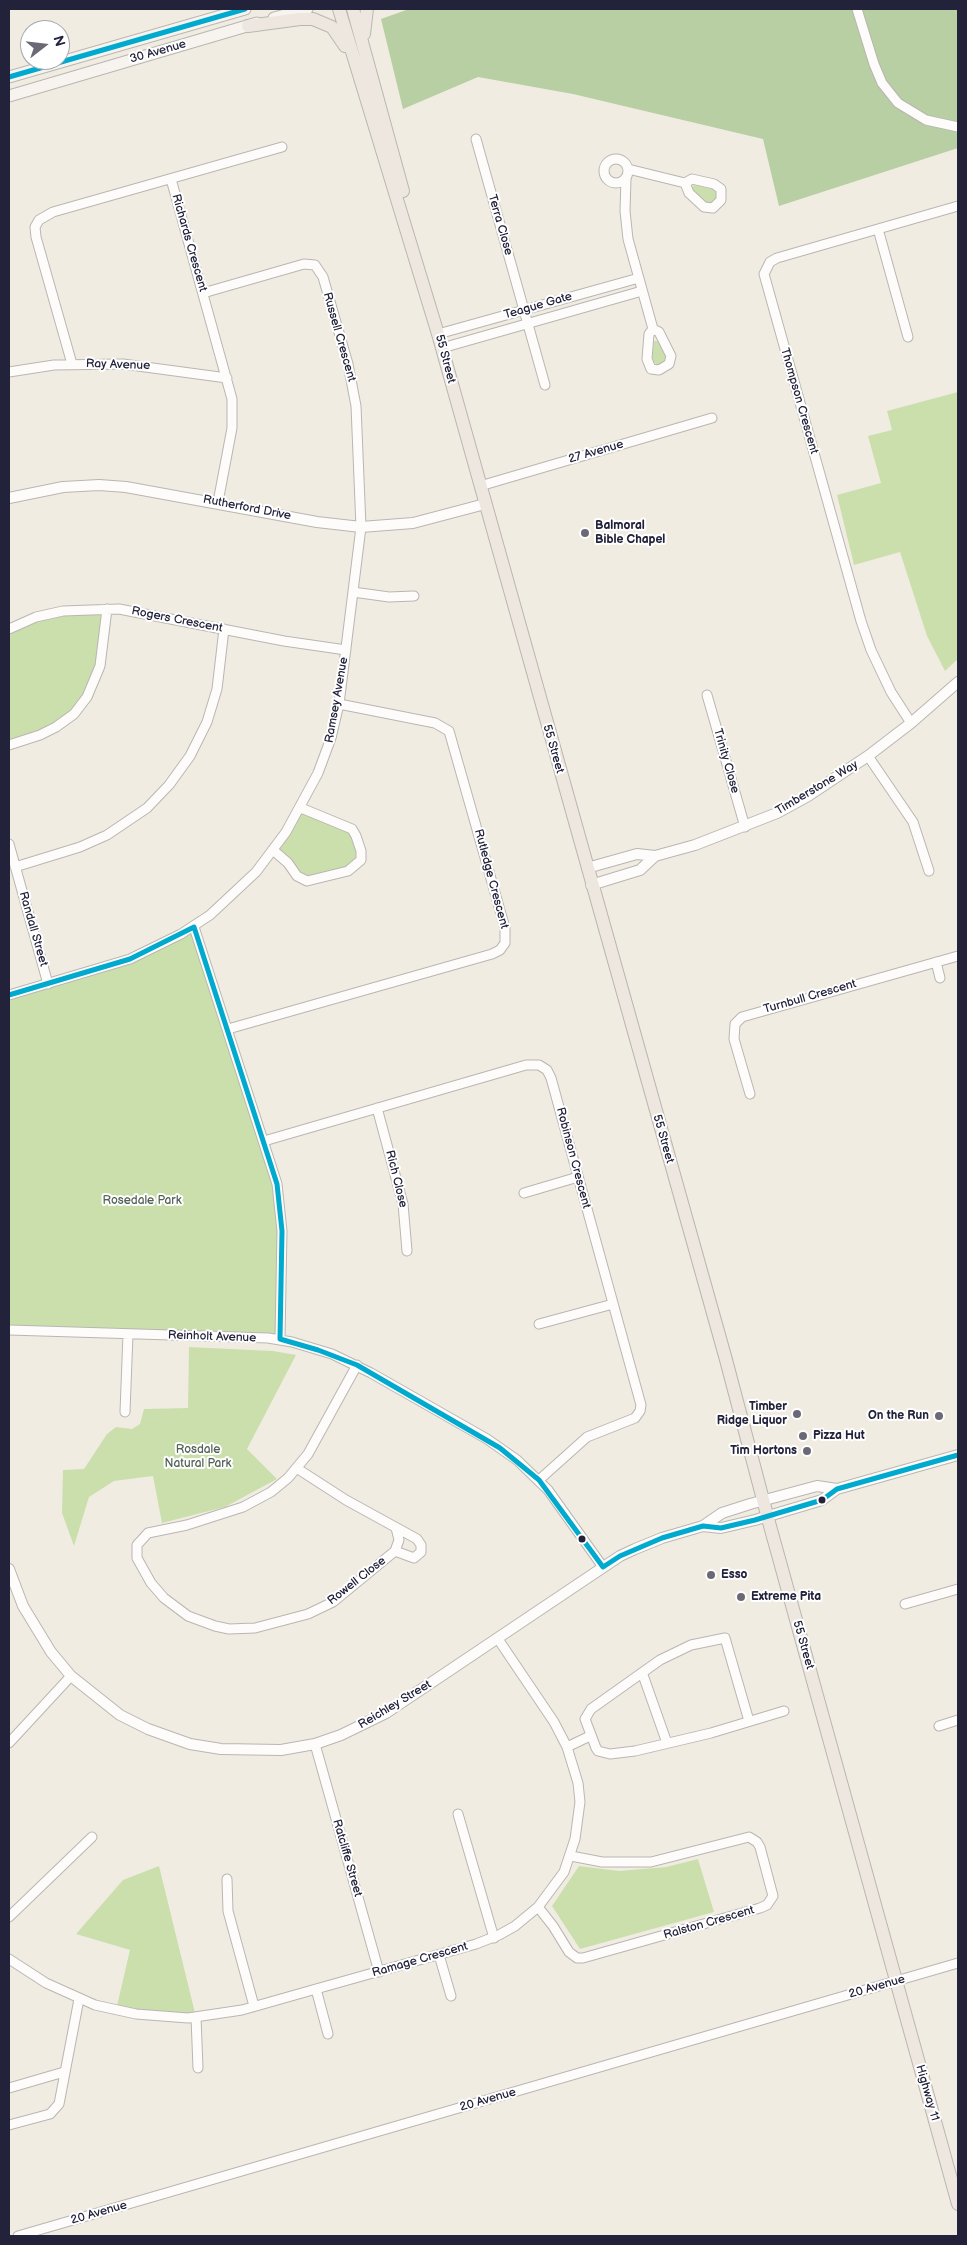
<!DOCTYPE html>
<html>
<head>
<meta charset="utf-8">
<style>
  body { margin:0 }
  #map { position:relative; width:967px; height:2245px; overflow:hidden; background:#f1ece2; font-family:"Balsamiq Sans",sans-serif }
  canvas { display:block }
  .frame { position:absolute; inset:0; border:10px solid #22223b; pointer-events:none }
  .north { position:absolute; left:20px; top:20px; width:50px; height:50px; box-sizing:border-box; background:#fff; border:1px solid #a7a7b1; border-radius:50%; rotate:74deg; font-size:14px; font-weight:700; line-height:20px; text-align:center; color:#22223b }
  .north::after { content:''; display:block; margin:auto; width:18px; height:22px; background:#6a6975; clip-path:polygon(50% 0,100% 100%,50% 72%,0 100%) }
</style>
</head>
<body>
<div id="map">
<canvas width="967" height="2245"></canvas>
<div class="frame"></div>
<div class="north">N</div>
</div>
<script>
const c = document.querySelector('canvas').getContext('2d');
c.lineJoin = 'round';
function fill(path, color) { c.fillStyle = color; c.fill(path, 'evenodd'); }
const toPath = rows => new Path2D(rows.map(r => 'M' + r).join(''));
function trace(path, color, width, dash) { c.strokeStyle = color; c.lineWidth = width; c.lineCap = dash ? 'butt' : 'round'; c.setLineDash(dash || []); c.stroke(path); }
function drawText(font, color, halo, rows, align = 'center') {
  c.font = font + ' "Balsamiq Sans",sans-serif'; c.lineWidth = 4; c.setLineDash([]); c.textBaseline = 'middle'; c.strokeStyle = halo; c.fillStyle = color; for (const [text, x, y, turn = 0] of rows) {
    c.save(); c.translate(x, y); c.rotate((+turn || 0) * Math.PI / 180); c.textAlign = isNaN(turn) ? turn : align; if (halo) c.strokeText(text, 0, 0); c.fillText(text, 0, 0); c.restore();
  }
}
const green = toPath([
  [694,185,713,189,717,194,717,199,712,203,706,203,692,191,691,188],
  [654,341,658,341,667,356,666,361,659,366,652,361],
  [958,392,958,659,945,671,927,636,900,552,854,565,837,495,881,483,868,436,892,430,887,411],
  [107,609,96,679,65,721,9,745,9,629,36,617],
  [301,808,354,832,358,864,310,882,273,850],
  [194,927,277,1184,280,1339,9,1330,9,995,131,959],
  [189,1347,273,1351,296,1355,247,1449,277,1479,225,1507,162,1523,153,1476,114,1481,89,1497,74,1546,62,1513,63,1470,84,1469,107,1434,116,1427,132,1429,140,1424,144,1409,188,1408],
  [698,1859,714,1912,580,1949,552,1906,579,1866,619,1871,666,1867],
  [159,1866,196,2017,116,2010,130,1950,76,1934,123,1880]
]);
const forest = toPath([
  [409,9,958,9,958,148,779,206,763,139,573,94,478,77,403,109,381,19]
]);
const minor = toPath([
  [857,9,874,64,882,83,898,103,926,120,958,127],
  [476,139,545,385],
  '604 171a12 12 0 1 1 24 0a12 12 0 1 1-24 0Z',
  [628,169,685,183,692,179,714,184,721,189,721,200,713,208,704,207,689,193,685,183],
  [171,179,232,399,232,428,218,502],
  [626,179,625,211,628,239,653,329,649,334,647,359,651,369,659,370,669,364,671,356,659,332,653,329],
  [878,229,908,337],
  [438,334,639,278],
  [442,348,642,291],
  [72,364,36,237,35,227,39,220,53,212,282,147],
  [9,372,54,365,123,364,227,378],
  [480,486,712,418],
  [353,592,389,597,414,596],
  [9,629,36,617,63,611,119,609,284,641,346,650],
  [707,695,745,827],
  [911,723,891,692,871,650,861,621,764,274,770,262,777,258,958,206],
  [9,745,40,735,56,727,74,714,87,697,100,666,107,609],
  [868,756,913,822,929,871],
  [9,844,48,984],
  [273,850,288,863,297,876,307,881,348,871,361,860,361,851,356,836,352,829,301,808],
  [15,867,80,847,107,835,147,808,169,785,190,756,207,722,217,689,224,629],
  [194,927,277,1184,282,1231,280,1339],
  [936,962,940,978],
  [9,995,130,959,181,934,210,915,256,872,286,832,318,773,331,738,339,704,361,527,356,406,348,364,323,277,315,265,304,264,203,293],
  [228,1029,492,954,500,950,505,943,505,928,449,731,435,723,339,704],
  [750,1094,734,1039,735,1024,742,1017,958,956],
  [377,1108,403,1204,407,1251],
  [264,1141,526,1065,539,1065,547,1070,551,1078,641,1405,640,1411,635,1418,587,1437,539,1480],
  [524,1193,578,1177],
  [539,1324,613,1304],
  [9,1330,268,1338,292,1342,332,1354,371,1373,487,1439,517,1460,548,1490,603,1567],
  [357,1365,308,1454,288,1478,271,1492,243,1507,187,1525,148,1533,137,1545,137,1558,151,1583,164,1598,188,1616,215,1626,229,1629,255,1628,308,1614,333,1602,395,1551,399,1540,396,1528],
  [125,1412,128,1334],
  [298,1469,346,1500,417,1539,421,1545,421,1552,414,1558,395,1551],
  [905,1604,958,1589],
  [643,1675,667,1743],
  [749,1721,725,1638,691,1645,660,1660,591,1709,585,1719,596,1748,598,1751,610,1754,635,1751,711,1733,784,1711],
  [939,1726,958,1720],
  [9,1743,71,1676],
  [315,1744,379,1972],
  [567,1747,590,1736],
  [458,1814,494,1938],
  [227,1879,228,1911,254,2006],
  [538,1907,553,1926,569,1952,577,1958,583,1958,760,1908,767,1905,773,1896,760,1847,757,1842,749,1837,651,1862,602,1862,571,1856],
  [9,1917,92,1837],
  [439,1955,451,1996],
  [9,1959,46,1983,95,2005,136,2014,188,2018,242,2010,316,1989,476,1944,499,1935,515,1926,538,1907,564,1872,575,1839,580,1802,578,1783,567,1747,554,1722,498,1639],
  [316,1989,328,2034],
  [196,2017,198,2068],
  [9,2088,64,2072],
  [9,2125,50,2114,59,2104,79,1999],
  [18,2236,958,1963]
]);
const tertiary = toPath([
  [9,498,63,487,99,485,126,487,317,522,361,527,413,523,485,504],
  [587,868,637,854,655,856,695,845,777,813,808,796,868,756,911,723,958,682],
  [591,885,640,870,655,856],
  [703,1526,721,1528,755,1520,822,1500,837,1489,958,1455],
  [9,1569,23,1606,51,1652,71,1676,120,1715,148,1729,190,1744,221,1749,281,1750,315,1744,341,1735,386,1713,620,1556,635,1549,662,1538,703,1526,722,1513,750,1504,817,1486,837,1489]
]);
const secondary = toPath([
  [274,18,307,9],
  [9,77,245,9],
  [9,96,257,23]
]);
const primary = toPath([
  [339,9,438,334,725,1356,770,1526,958,2204],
  [353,9,403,191],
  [248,26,300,19,313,19,332,27,345,46],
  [364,34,367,9]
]);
const bus1 = toPath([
  [9,77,245,9],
  [9,995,130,959,194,927,277,1184,282,1231,280,1339,318,1350,357,1365,500,1448,539,1480,603,1567,620,1556,662,1538,703,1526,721,1528,755,1520,822,1500,837,1489,958,1455]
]);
const markers = [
  [585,533,5,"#6a6975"],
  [797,1414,5,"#6a6975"],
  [939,1416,5,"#6a6975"],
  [803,1436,5,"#6a6975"],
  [807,1451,5,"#6a6975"],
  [822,1500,4.5,"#22223b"],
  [582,1539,4.5,"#22223b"],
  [711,1575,5,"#6a6975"],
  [741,1597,5,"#6a6975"]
];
const streetNames = [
  ["30 Avenue",158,52,-16],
  ["Terra Close",500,225,74],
  ["Richards Crescent",189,243,74],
  ["Teague Gate",538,306,-16],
  ["Russell Crescent",339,337,74],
  ["55 Street",445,359,75],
  ["Ray Avenue",118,365,2],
  ["Thompson Crescent",799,401,74],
  ["27 Avenue",596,452,-16],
  ["Rutherford Drive",247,508,11],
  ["Rogers Crescent",177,620,11],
  ["Ramsey Avenue",337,700,-80],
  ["55 Street",553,749,74],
  ["Trinity Close",726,761,74],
  ["Timberstone Way",817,788,-31],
  ["Rutledge Crescent",491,879,75],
  ["Randall Street",33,929,74],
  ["Turnbull Crescent",810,997,-16],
  ["55 Street",663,1139,74],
  ["Robinson Crescent",573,1158,75],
  ["Rich Close",396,1179,76],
  ["Reinholt Avenue",212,1337,2],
  ["Rowell Close",357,1581,-38],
  ["55 Street",803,1645,74],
  ["Reichley Street",395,1705,-31],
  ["Ratcliffe Street",347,1858,74],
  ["Ralston Crescent",709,1923,-16],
  ["Ramage Crescent",420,1960,-16],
  ["20 Avenue",877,1987,-16],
  ["Highway 11",927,2093,74],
  ["20 Avenue",488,2100,-16],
  ["20 Avenue",99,2213,-16]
];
const poiNames = [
  ["Balmoral",595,526],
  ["Bible Chapel",595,540],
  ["Timber",787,1407,"right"],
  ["Ridge Liquor",787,1421,"right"],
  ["On the Run",929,1416,"right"],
  ["Pizza Hut",813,1436],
  ["Tim Hortons",797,1451,"right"],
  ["Esso",721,1575],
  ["Extreme Pita",751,1597]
];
const parkNames = [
  ["Rosedale Park",142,1201],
  ["Rosdale",198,1450],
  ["Natural Park",198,1464]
];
fill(green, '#cbdfad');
fill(forest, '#b8cea3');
trace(minor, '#b9b6b2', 11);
trace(tertiary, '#b9b6b2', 12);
trace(secondary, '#b9b6b2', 13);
trace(primary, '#b9b6b2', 14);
trace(minor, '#fdfcfb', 9);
trace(tertiary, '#fdfcfb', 10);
trace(secondary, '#f7f4f0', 11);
trace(primary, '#eee7df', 12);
trace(bus1, '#00a9ce', 5);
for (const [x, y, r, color] of markers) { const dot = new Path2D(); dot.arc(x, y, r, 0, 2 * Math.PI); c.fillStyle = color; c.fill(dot); trace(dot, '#fff', 2); }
drawText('12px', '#22223b', '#fff', streetNames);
drawText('bold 12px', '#22223b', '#fff', poiNames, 'left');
drawText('12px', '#526154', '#fff', parkNames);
</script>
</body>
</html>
